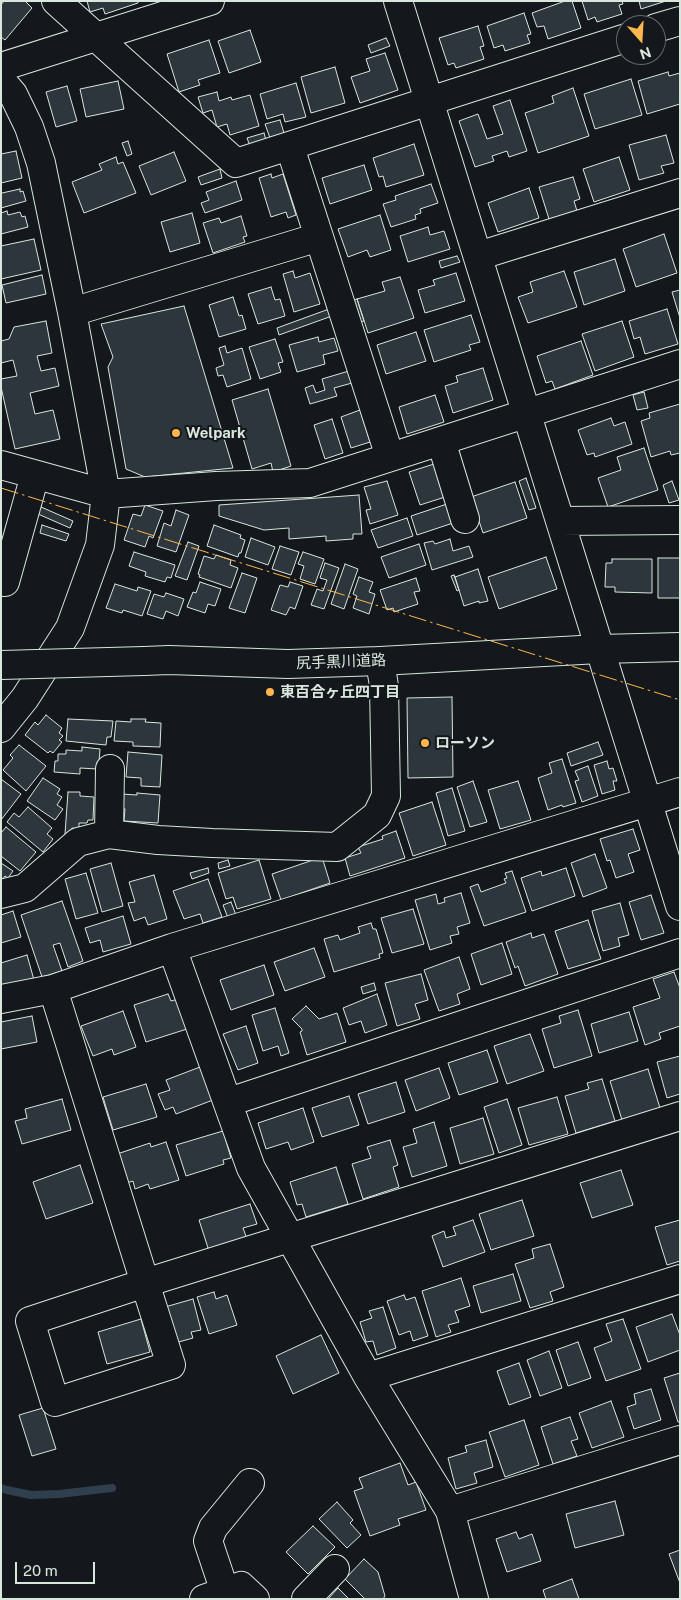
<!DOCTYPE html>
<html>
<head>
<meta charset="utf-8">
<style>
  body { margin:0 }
  #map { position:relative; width:681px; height:1600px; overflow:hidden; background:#14181c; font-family:"Public Sans",sans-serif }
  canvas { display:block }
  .frame { position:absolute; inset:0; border:2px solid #d8e6dc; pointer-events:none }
  .north { position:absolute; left:616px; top:15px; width:50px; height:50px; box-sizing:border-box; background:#14181c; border:1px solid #626a69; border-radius:50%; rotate:161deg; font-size:14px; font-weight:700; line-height:20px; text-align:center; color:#d8e6dc }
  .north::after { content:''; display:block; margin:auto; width:18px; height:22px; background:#ffb74d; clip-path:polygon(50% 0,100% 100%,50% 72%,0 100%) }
  .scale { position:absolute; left:15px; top:1562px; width:80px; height:22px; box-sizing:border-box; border:2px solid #d8e6dc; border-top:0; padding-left:6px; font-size:15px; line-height:18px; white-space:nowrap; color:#d8e6dc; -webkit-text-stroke:4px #14181c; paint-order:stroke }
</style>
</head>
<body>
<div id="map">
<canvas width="681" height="1600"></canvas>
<div class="frame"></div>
<div class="north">N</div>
<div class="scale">20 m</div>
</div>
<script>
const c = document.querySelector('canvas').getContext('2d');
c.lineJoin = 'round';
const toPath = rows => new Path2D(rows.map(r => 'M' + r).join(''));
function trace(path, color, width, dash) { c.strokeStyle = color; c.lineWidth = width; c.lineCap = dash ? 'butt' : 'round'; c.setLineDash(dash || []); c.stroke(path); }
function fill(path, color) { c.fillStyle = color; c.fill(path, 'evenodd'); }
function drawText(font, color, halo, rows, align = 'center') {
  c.font = font + ' "Public Sans","Noto Sans JP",sans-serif'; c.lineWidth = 4; c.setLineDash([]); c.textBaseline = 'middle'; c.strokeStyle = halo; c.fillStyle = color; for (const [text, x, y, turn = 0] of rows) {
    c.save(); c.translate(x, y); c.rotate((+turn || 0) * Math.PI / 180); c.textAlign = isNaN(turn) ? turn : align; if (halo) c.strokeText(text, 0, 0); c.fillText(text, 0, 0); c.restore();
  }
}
const stream = toPath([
  [1,1488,7,1490,31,1495,59,1494,112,1488]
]);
const building = toPath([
  [4,1,25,1,32,8,5,40,1,37,1,5,4,1],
  [87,1,138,1,138,3,105,14,103,8,90,12,87,1],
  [565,1,572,1,581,28,548,39,544,26,537,27,532,13,565,1],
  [582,1,622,1,623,4,619,5,622,14,597,22,595,17,588,20,582,1],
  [639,1,666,1,641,9,639,1],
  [524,13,531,34,527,35,530,43,505,51,503,45,494,48,487,26,524,13],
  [478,26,484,46,480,47,484,59,456,68,454,63,448,65,439,38,478,26],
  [250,30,261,62,229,73,218,41,250,30],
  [386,38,390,46,371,53,368,45,386,38],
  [209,40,220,73,198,80,200,85,179,92,167,54,209,40],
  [385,53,398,90,360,103,351,77,370,71,366,59,385,53],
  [335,67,345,103,311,113,301,77,335,67],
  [668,72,669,76,680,73,680,104,647,114,638,81,668,72],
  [631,79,642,115,595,129,584,94,631,79],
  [118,81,124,109,86,117,80,89,118,81],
  [296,83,306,117,285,122,283,114,267,119,260,94,296,83],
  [67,86,77,121,56,127,46,92,67,86],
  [573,88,589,136,538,153,525,113,554,103,552,96,573,88],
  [217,92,219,101,231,97,232,100,250,95,259,126,230,135,227,124,217,127,212,110,203,113,198,97,217,92],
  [510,100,527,151,509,157,507,151,492,156,494,161,475,167,459,121,478,114,487,139,503,134,493,106,510,100],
  [280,120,284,133,270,138,265,124,280,120],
  [264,133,266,140,250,146,247,138,264,133],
  [666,135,674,163,661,166,664,173,639,180,629,145,666,135],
  [128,141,132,154,127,156,122,143,128,141],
  [414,144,424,175,386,187,383,176,379,177,373,158,414,144],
  [16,151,22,178,1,183,1,154,16,151],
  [174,152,186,181,151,195,139,166,174,152],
  [116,157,118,164,123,162,136,193,84,213,72,182,102,170,99,164,116,157],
  [619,157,630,190,594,202,583,169,619,157],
  [364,165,372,190,330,204,322,178,364,165],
  [220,169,222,178,201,185,198,177,220,169],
  [271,174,272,178,283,174,296,215,288,218,286,212,271,217,259,178,271,174],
  [573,177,580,199,574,201,577,211,549,219,539,187,573,177],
  [236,181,242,200,205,213,201,203,209,200,206,192,236,181],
  [431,184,438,203,420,209,421,213,415,215,416,219,391,227,383,204,396,200,395,196,431,184],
  [529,188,539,218,498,232,488,203,529,188],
  [20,189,20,192,23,191,26,201,1,208,1,192,2,193,20,189],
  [7,211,8,215,20,212,22,217,25,216,28,227,1,234,1,213,7,211],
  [192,213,200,243,170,252,161,222,192,213],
  [380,215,391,250,370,257,367,250,348,257,338,229,380,215],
  [241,216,247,236,243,237,245,242,213,253,203,223,219,218,221,223,241,216],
  [428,227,430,235,444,231,450,249,408,262,400,236,428,227],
  [664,234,677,273,636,287,623,249,664,234],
  [34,239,41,270,1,279,1,246,34,239],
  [457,256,460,262,441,268,439,261,457,256],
  [615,259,625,291,584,305,574,272,615,259],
  [293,271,295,278,310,273,320,304,294,312,283,274,293,271],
  [564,271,577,307,528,323,518,297,533,292,530,282,564,271],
  [456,273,465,301,425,313,418,290,435,285,433,280,456,273],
  [42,275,46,294,6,303,2,285,42,275],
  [400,277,414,318,368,333,357,299,385,291,382,282,400,277],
  [271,287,275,300,280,299,285,316,258,324,248,294,271,287],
  [680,290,680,318,672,292,680,290],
  [233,297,239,316,242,315,246,329,219,337,209,305,233,297],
  [357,299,364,321,360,322,353,301,357,299],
  [184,306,233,468,145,477,126,469,108,367,113,357,101,324,184,306],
  [329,309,332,316,279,335,277,328,329,309],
  [667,309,678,344,645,354,640,337,634,339,629,321,667,309],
  [471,315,480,342,469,345,471,350,434,362,424,330,471,315],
  [46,321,52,353,37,356,41,371,55,368,59,386,30,393,35,414,53,410,60,439,15,449,1,387,1,379,17,376,13,360,1,363,1,341,9,339,14,327,46,321],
  [622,321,634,357,595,371,582,334,622,321],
  [416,332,426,361,386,374,377,345,416,332],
  [318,337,319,342,334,338,338,351,323,355,325,364,297,372,289,345,318,337],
  [275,339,283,362,278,363,281,372,260,379,249,347,275,339],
  [581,341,593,375,555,389,552,381,546,383,537,356,581,341],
  [225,346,227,353,242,348,251,379,227,387,223,375,218,376,216,368,224,365,219,348,225,346],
  [483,368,493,400,453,413,445,386,458,382,456,376,483,368],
  [349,371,352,383,334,388,337,396,310,404,305,388,313,385,316,393,325,390,322,379,349,371],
  [268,389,291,466,273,472,271,463,252,469,232,400,268,389],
  [644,392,648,408,637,410,633,395,644,392],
  [435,395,444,422,407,434,399,407,435,395],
  [680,404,680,453,671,455,670,451,651,457,641,421,650,418,649,413,680,404],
  [360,410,370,442,351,448,341,417,360,410],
  [611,418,614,426,625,422,632,444,595,457,594,453,587,455,578,430,611,418],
  [332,419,343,453,325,459,314,425,332,419],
  [644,448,658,490,608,507,598,478,621,470,617,457,644,448],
  [434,464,445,497,420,505,409,472,434,464],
  [526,478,536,508,529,510,519,481,526,478],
  [387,481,398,515,370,524,366,510,371,509,364,487,387,481],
  [672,481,679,500,669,503,663,485,672,481],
  [515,482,527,518,483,533,471,497,515,482],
  [359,495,362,534,353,534,353,539,326,541,326,536,289,539,289,528,264,530,219,516,219,505,359,495],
  [447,504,453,523,417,535,411,516,447,504],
  [145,505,163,511,153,538,149,536,145,547,124,540,133,514,141,516,145,505],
  [41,507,73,521,70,528,38,514,41,507],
  [176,510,189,515,176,552,157,546,164,523,171,526,176,510],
  [407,518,413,536,378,548,371,530,407,518],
  [42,525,69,534,66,541,40,533,42,525],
  [214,525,241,535,240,538,245,540,241,553,239,553,238,557,207,546,214,525],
  [251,538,275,547,268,565,245,557,251,538],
  [450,539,453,551,469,546,473,557,432,570,424,543,433,541,435,544,450,539],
  [188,542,199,546,187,580,175,576,188,542],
  [419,544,426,565,389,578,381,557,419,544],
  [280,546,299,552,291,575,272,569,280,546],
  [134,552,175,565,171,578,167,577,165,582,145,576,146,572,129,566,134,552],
  [303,552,324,559,315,584,300,579,304,566,298,564,303,552],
  [216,555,231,560,230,565,238,568,231,588,199,577,200,575,198,574,204,556,214,559,216,555],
  [546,557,557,589,499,609,488,577,546,557],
  [658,558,680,558,680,598,658,598,658,558],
  [612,559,652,559,652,593,615,592,615,587,605,587,606,563,612,563,612,559],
  [325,563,339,568,324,609,311,605,317,589,323,591,327,580,320,578,325,563],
  [345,564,358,569,344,609,331,604,345,564],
  [478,569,488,601,479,603,479,601,464,606,455,577,478,569],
  [242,573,257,578,245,613,229,608,242,573],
  [454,575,459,590,457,591,451,576,454,575],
  [359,577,373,582,369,592,375,594,369,614,353,608,357,596,353,594,359,577],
  [416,578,420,591,414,592,418,604,394,612,393,608,387,610,380,590,416,578],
  [200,582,221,589,215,606,208,604,205,613,187,607,193,592,196,593,200,582],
  [290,582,303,586,295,609,290,607,286,615,271,610,280,585,288,587,290,582],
  [115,584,137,591,138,587,151,591,142,616,123,610,122,613,106,608,115,584],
  [166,593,184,599,178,616,166,611,163,619,147,614,154,594,164,597,166,593],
  [452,697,453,777,408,778,407,698,452,697],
  [46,715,62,728,59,733,63,736,59,740,62,742,53,753,50,751,48,753,25,735,35,722,38,725,46,715],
  [68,719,113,721,111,737,107,737,106,745,66,741,68,719],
  [131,719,146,719,145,722,161,723,160,747,133,746,133,742,114,741,116,721,131,722,131,719],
  [598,742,603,755,571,766,567,753,598,742],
  [19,745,46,766,26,791,3,770,13,758,10,755,19,745],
  [82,747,100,749,99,762,97,762,97,769,80,768,80,774,54,772,55,761,58,761,58,754,66,754,66,750,82,751,82,747],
  [128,752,162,755,160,787,141,786,141,778,126,777,128,752],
  [562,759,576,803,563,807,562,805,548,810,538,778,552,773,549,763,562,759],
  [607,761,609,769,613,768,617,781,613,781,615,790,602,794,594,765,607,761],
  [588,766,598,796,582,802,575,781,579,780,575,771,588,766],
  [43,778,60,789,57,794,62,797,57,805,63,809,55,820,27,801,43,778],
  [1,779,21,794,1,820,1,779],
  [473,781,487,822,470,827,457,787,473,781],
  [518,781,531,820,500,829,488,790,518,781],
  [452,788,465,831,448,836,436,793,452,788],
  [68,792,80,792,80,796,94,797,93,820,88,820,87,823,79,823,79,829,72,828,71,835,65,834,68,792],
  [137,793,160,795,158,823,124,821,125,809,121,808,122,794,137,795,137,793],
  [432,802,446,845,413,856,399,813,432,802],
  [28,807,52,828,47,834,53,839,43,852,7,822,14,813,19,817,28,807],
  [6,827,36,852,20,871,1,856,1,833,6,827],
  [633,829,640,850,628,854,634,872,616,878,610,860,607,861,600,839,633,829],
  [396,831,405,858,350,876,345,858,361,853,358,847,383,839,382,836,396,831],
  [595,854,607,888,583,897,571,863,595,854],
  [322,857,330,883,281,900,272,874,322,857],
  [228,860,230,866,219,869,218,863,228,860],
  [259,860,271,899,237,909,233,897,226,899,218,873,259,860],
  [1,863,13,871,8,878,5,876,1,881,1,863],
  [111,863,123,906,102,912,90,869,111,863],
  [208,868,209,873,192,879,190,873,208,868],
  [566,868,575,896,532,911,521,878,541,871,542,876,566,868],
  [512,871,526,912,484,926,470,887,478,884,481,892,506,883,504,879,507,878,505,873,512,871],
  [86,873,98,913,76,919,65,879,86,873],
  [154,875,167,919,148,925,145,917,134,921,128,903,135,902,129,882,154,875],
  [208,879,222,917,203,923,200,914,184,919,173,891,208,879],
  [461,893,470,923,457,927,459,934,450,936,452,943,430,950,415,900,436,894,438,904,445,902,444,898,461,893],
  [651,895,664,933,641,940,629,902,651,895],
  [62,901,83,961,68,967,60,943,53,945,62,971,42,977,21,915,62,901],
  [231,902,236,915,228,918,223,905,231,902],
  [620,903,629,935,618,938,620,946,603,951,592,911,620,903],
  [413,909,424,944,392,953,381,918,413,909],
  [13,911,21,937,1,943,1,915,13,911],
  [123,916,131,944,103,952,100,940,90,943,85,928,123,916],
  [588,920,601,959,568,969,555,931,588,920],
  [371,923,373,929,376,929,383,953,379,954,380,958,334,972,324,939,338,935,340,940,360,933,358,927,371,923],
  [531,933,532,938,544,934,558,974,525,986,518,966,515,968,506,942,531,933],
  [502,943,512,974,481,985,471,954,502,943],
  [314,948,325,977,285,991,274,962,314,948],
  [27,955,34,980,1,990,1,963,27,955],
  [459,957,470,989,457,994,460,1004,439,1011,424,970,459,957],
  [264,965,274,995,231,1010,220,980,264,965],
  [674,972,680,988,680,1026,659,1033,661,1039,645,1045,633,1007,660,998,653,979,674,972],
  [421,974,428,1000,415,1004,420,1019,397,1026,385,983,421,974],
  [374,983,376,990,363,994,361,987,374,983],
  [168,994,171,1001,178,999,187,1029,146,1042,134,1005,168,994],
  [377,994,387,1025,365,1033,361,1021,349,1025,343,1008,377,994],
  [306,1006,319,1019,337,1013,346,1042,307,1055,300,1032,302,1031,302,1029,292,1019,306,1006],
  [275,1008,289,1053,281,1056,278,1046,263,1051,252,1015,275,1008],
  [578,1010,592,1056,554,1068,542,1029,561,1023,559,1016,578,1010],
  [123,1011,136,1047,114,1055,112,1049,93,1056,81,1026,123,1011],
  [629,1012,638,1041,599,1053,591,1024,629,1012],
  [32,1016,37,1042,1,1049,1,1022,32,1016],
  [246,1026,258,1063,238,1070,223,1034,246,1026],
  [530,1034,544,1071,507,1084,494,1046,530,1034],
  [487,1050,498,1082,459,1095,448,1063,487,1050],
  [680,1056,680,1094,667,1098,657,1062,680,1056],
  [200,1067,213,1100,176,1114,173,1107,165,1110,158,1094,170,1090,166,1080,200,1067],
  [439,1068,450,1098,416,1111,405,1080,439,1068],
  [648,1069,660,1108,622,1120,610,1081,648,1069],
  [602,1079,615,1121,576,1133,565,1096,589,1089,587,1083,602,1079],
  [396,1082,405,1112,368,1124,358,1094,396,1082],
  [146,1084,157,1117,113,1130,103,1097,146,1084],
  [349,1096,359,1125,322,1137,312,1108,349,1096],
  [557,1097,568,1134,529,1145,518,1108,557,1097],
  [62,1099,71,1130,22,1144,15,1121,27,1118,25,1109,62,1099],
  [507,1099,522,1145,499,1153,484,1107,507,1099],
  [303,1108,314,1142,291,1150,288,1142,266,1149,258,1123,303,1108],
  [483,1118,494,1154,460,1164,450,1128,483,1118],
  [434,1122,447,1166,412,1177,403,1147,417,1143,413,1129,434,1122],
  [223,1131,231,1158,223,1160,224,1164,186,1176,176,1145,223,1131],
  [390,1140,398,1165,393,1167,399,1187,363,1199,352,1164,371,1158,367,1147,390,1140],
  [166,1142,179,1180,150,1189,148,1184,135,1189,133,1181,127,1183,117,1154,150,1143,151,1147,166,1142],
  [80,1165,93,1203,46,1219,33,1182,80,1165],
  [336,1167,348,1204,306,1217,302,1204,297,1205,290,1182,336,1167],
  [621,1170,633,1205,592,1218,580,1183,621,1170],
  [522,1200,534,1236,491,1250,479,1214,522,1200],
  [250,1204,257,1224,243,1228,247,1239,209,1251,199,1220,250,1204],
  [473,1220,485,1252,443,1267,432,1236,444,1231,446,1238,456,1235,453,1227,473,1220],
  [680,1220,680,1261,667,1265,655,1227,680,1220],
  [550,1244,564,1287,550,1292,553,1301,530,1308,515,1264,534,1258,532,1249,550,1244],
  [513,1274,521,1301,481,1313,473,1286,513,1274],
  [461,1278,470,1306,455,1311,459,1322,448,1325,451,1332,436,1337,422,1291,461,1278],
  [214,1292,216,1299,227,1295,237,1325,209,1334,197,1297,214,1292],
  [404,1295,406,1300,415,1297,428,1336,413,1341,410,1331,399,1335,387,1301,404,1295],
  [193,1299,201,1330,191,1332,193,1338,175,1343,165,1307,193,1299],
  [383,1307,396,1348,377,1355,373,1341,366,1342,360,1322,372,1318,369,1311,383,1307],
  [672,1314,680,1335,680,1350,648,1362,636,1327,672,1314],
  [141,1319,150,1352,107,1364,98,1332,141,1319],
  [623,1319,641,1369,606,1381,594,1348,612,1341,606,1324,623,1319],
  [321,1335,339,1373,293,1394,276,1356,321,1335],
  [578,1342,591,1378,568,1386,556,1350,578,1342],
  [549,1351,562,1388,540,1396,527,1360,549,1351],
  [519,1363,531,1397,509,1405,497,1371,519,1363],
  [680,1373,680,1422,678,1422,664,1378,680,1373],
  [651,1389,661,1420,634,1429,627,1407,636,1404,634,1394,651,1389],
  [611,1401,624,1437,592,1448,579,1413,611,1401],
  [43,1408,56,1449,32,1456,19,1415,43,1408],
  [570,1417,578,1439,571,1441,577,1456,553,1464,541,1427,570,1417],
  [524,1420,539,1465,505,1477,489,1432,524,1420],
  [486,1440,493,1467,474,1473,477,1483,456,1489,448,1458,467,1452,465,1446,486,1440],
  [400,1463,408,1485,416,1482,426,1510,398,1519,400,1525,370,1536,354,1491,363,1488,359,1478,400,1463],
  [615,1501,624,1535,575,1548,566,1514,615,1501],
  [337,1502,353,1520,350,1523,361,1535,347,1548,319,1519,337,1502],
  [313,1526,335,1547,308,1574,286,1552,313,1526],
  [516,1532,519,1539,532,1534,541,1561,507,1572,496,1539,516,1532],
  [680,1550,680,1583,669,1554,680,1550],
  [364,1559,378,1572,385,1596,383,1599,365,1599,345,1579,364,1559],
  [572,1579,579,1599,546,1599,543,1590,572,1579],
  [338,1588,349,1599,328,1599,338,1588]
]);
const minor = toPath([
  [56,1,236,163,626,38],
  [398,1,680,906],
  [656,28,680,21],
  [1,67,210,1],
  [1,80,13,94,29,127,41,163,72,312,106,494,100,545,70,628,25,698,1,728],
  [290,147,390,457],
  [478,256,680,193],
  [72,312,319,237],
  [441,441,465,519],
  [1,465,106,494,216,486,310,483,680,364],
  [561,521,680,520],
  [5,582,35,475],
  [109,834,110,769],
  [1,894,25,888,78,842,109,834,158,840,212,843,337,847,377,815,386,796,384,686,380,661],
  [172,948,251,1168,368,1377,450,1511,474,1599],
  [53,989,145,1283,171,1365,55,1402,30,1321,145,1283,680,1116],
  [1,999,53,989,172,948,680,792],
  [229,1102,680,953],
  [368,1377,680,1279],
  [450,1511,680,1440],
  [225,1592,208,1541,213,1528,250,1483],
  [204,1599,241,1586,255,1599],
  [306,1599,335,1569]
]);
const major = toPath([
  [144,661,169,660,288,664,380,661,599,649,680,647]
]);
const majorBridge = toPath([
  [1,665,144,661]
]);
const power = toPath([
  [1,488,680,700]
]);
const markers = [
  [176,433,5,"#ffb74d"],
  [270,692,5,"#ffb74d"],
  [425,743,5,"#ffb74d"]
];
const poiNames = [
  ["Welpark",186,433],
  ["東百合ヶ丘四丁目",280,692],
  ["ローソン",435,743]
];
const streetNames = [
  ["尻手黒川道路",341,662,-2]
];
trace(stream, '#2f3f4d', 8);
fill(building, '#2c363c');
trace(building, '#d8e6dc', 1);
trace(minor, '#d8e6dc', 30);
trace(major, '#d8e6dc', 30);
trace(minor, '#14181c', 28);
trace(major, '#14181c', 28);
trace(majorBridge, '#d8e6dc', 30, []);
trace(majorBridge, '#14181c', 28);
trace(power, '#ffb74d', 1, [18, 4, 2.5, 4]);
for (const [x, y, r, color] of markers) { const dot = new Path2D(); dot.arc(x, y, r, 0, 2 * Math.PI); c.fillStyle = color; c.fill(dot); trace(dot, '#14181c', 2); }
drawText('bold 15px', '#d8e6dc', '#14181c', poiNames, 'left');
drawText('15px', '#d8e6dc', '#14181c', streetNames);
</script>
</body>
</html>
